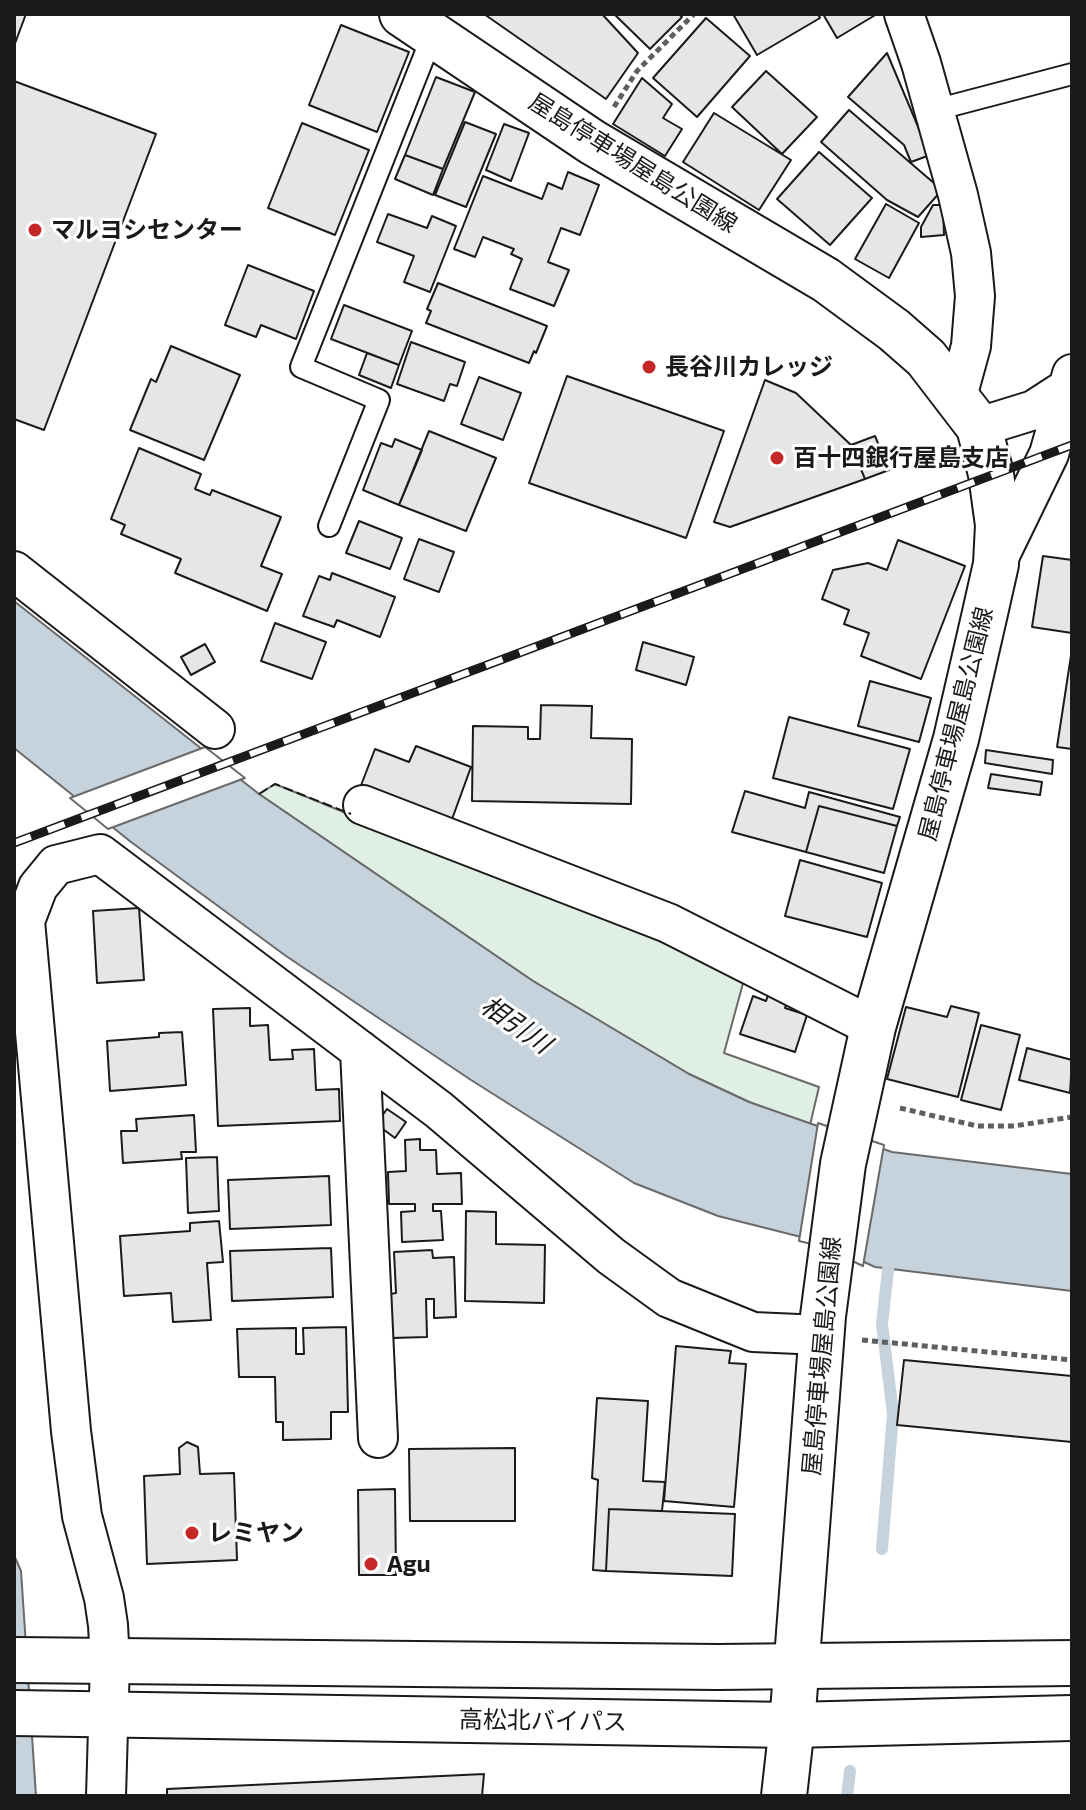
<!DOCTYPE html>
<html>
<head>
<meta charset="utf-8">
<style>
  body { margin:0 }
  #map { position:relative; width:1086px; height:1810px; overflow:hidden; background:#fff; font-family:"Exo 2",sans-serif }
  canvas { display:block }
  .frame { position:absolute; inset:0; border:16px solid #1a1a1a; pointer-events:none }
</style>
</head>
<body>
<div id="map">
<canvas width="1086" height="1810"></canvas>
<div class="frame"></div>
</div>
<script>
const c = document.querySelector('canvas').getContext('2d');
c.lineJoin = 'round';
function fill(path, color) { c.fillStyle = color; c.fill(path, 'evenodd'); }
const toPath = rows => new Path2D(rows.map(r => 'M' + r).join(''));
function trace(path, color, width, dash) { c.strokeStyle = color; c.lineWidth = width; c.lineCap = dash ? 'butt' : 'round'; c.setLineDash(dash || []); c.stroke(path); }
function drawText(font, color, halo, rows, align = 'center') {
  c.font = font + ' "Exo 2","Noto Sans JP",sans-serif'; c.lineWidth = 6; c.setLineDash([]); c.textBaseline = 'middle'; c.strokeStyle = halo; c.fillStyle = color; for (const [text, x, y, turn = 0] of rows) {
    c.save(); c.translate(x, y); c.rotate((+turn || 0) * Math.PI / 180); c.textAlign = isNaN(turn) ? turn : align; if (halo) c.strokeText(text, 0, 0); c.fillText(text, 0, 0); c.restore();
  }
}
const green = toPath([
  [275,784,745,976,724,1053,819,1087,810,1125,749,1102,689,1074,533,981,259,794,275,784]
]);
const water = toPath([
  [14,601,259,794,533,981,689,1074,749,1102,892,1152,1072,1174,1072,1291,875,1267,821,1242,718,1216,634,1183,471,1080,286,956,131,842,14,748,14,601],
  [14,1555,21,1571,36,1796,14,1796,14,1555]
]);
const pier = toPath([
  [205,747,245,778,108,829,70,798,205,747],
  [818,1123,884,1145,863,1266,820,1246,799,1241,818,1123]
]);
const stream = toPath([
  [882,1549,893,1414,882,1324,890,1252],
  [847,1796,850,1771]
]);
const building = toPath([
  [14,14,26,14,14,46,14,14],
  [484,14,602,14,638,53,606,99,484,14],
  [614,14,679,14,682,17,650,49,614,14],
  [733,14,818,14,820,18,757,55,733,14],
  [823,14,877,14,837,38,823,14],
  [706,18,750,56,697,117,653,78,706,18],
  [341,25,409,52,377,132,309,105,341,25],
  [887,53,930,155,911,162,904,145,848,97,887,53],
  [766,71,817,117,782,154,732,107,766,71],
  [436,77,475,92,443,169,405,155,436,77],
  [642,78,672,104,663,118,682,129,665,156,613,124,642,78],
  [14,81,156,134,44,430,14,419,14,81],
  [849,110,942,190,918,217,887,200,821,142,849,110],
  [714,113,791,160,759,210,683,162,714,113],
  [465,122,496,134,466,207,435,195,465,122],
  [302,123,369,150,335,235,268,208,302,123],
  [504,124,529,133,511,181,486,170,504,124],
  [819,152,872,198,830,245,777,199,819,152],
  [405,155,443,169,433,195,395,179,405,155],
  [568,172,599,185,580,235,561,228,548,262,569,270,554,306,510,289,522,259,511,254,514,249,483,237,475,257,454,249,483,176,542,199,548,183,562,189,568,172],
  [886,204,919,223,889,278,855,259,886,204],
  [933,205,943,205,944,235,921,237,921,227,933,205],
  [388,214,427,228,432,216,456,226,430,292,404,282,414,256,377,242,388,214],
  [248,265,314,291,296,339,261,325,256,337,225,325,248,265],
  [438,283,547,326,536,353,534,351,529,363,426,323,431,311,427,309,438,283],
  [344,305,412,331,399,365,331,339,344,305],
  [411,342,465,362,457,386,450,384,444,401,397,384,411,342],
  [171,346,240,375,204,460,130,430,151,379,156,382,171,346],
  [367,353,399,365,391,388,359,375,367,353],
  [567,376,724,431,686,538,529,483,567,376],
  [479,377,521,393,503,440,461,424,479,377],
  [765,380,796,393,851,445,865,479,730,527,714,522,765,380],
  [429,431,496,458,466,531,399,505,429,431],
  [875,436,889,470,865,479,851,445,875,436],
  [395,439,422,450,399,505,363,490,381,443,392,447,395,439],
  [139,448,201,474,195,489,210,495,212,490,281,517,261,566,282,574,267,611,175,573,181,559,121,534,125,525,111,519,139,448],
  [359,521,402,538,390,569,346,553,359,521],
  [419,539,454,552,439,592,404,579,419,539],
  [898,540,965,566,921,679,861,656,869,633,844,624,849,610,822,599,833,570,868,563,887,570,898,540],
  [1043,556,1072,560,1072,633,1032,627,1043,556],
  [332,573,395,597,380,637,337,620,334,627,303,616,319,576,330,580,332,573],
  [275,623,326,642,312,679,261,661,275,623],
  [643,642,694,657,686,685,636,670,643,642],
  [205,644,215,662,191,675,181,657,205,644],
  [1072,649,1072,749,1057,747,1072,649],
  [870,681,931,698,919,742,858,726,870,681],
  [541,705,592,706,591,738,632,739,631,804,472,801,473,726,528,727,528,739,540,739,541,705],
  [789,717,910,749,893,809,773,778,789,717],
  [416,746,471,767,451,822,360,788,375,749,409,762,416,746],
  [986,750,1053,760,1052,774,985,763,986,750],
  [991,774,1042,782,1040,795,988,788,991,774],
  [745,791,805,808,809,792,900,817,897,826,819,806,806,852,732,832,745,791],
  [819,806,897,826,884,873,806,852,819,806],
  [800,860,882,883,867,937,785,916,800,860],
  [139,908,144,980,97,983,93,911,139,908],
  [770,989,789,996,785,1008,807,1015,795,1052,740,1034,753,996,766,1001,770,989],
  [951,1006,979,1013,958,1097,887,1079,906,1007,947,1017,951,1006],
  [250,1008,250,1026,268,1025,270,1060,293,1059,292,1050,314,1049,316,1090,339,1089,340,1121,218,1126,213,1009,250,1008],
  [981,1025,1020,1035,1001,1110,961,1100,981,1025],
  [182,1032,186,1085,110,1091,107,1041,159,1037,159,1033,182,1032],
  [1027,1048,1072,1060,1070,1093,1019,1080,1027,1048],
  [387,1109,406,1122,395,1138,376,1124,387,1109],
  [194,1115,196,1152,181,1152,182,1159,123,1163,121,1131,137,1131,136,1119,194,1115],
  [420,1139,420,1150,436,1150,437,1174,461,1173,462,1204,433,1204,433,1211,441,1211,443,1240,402,1242,401,1212,415,1211,415,1204,389,1204,388,1172,406,1171,405,1140,420,1139],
  [217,1157,219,1211,188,1213,186,1158,217,1157],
  [329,1176,331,1225,230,1229,228,1180,329,1176],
  [466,1211,496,1212,496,1244,545,1245,544,1303,465,1301,466,1211],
  [219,1221,223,1262,207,1263,211,1320,173,1322,171,1293,124,1296,120,1236,190,1231,190,1223,219,1221],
  [331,1248,333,1297,232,1301,230,1251,331,1248],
  [432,1250,433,1258,454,1257,456,1317,434,1318,434,1299,426,1299,427,1337,392,1338,390,1294,396,1293,394,1252,432,1250],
  [346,1327,348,1412,331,1412,331,1439,283,1440,283,1422,276,1422,275,1377,239,1377,237,1329,296,1328,296,1354,304,1354,303,1328,346,1327],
  [676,1346,731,1351,729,1363,746,1364,734,1507,664,1501,676,1346],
  [904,1360,1072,1376,1072,1442,897,1425,904,1360],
  [597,1398,648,1401,643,1481,665,1482,662,1511,609,1509,606,1571,593,1570,598,1480,592,1478,597,1398],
  [187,1442,198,1447,200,1474,234,1473,237,1560,147,1564,144,1476,180,1474,179,1448,187,1442],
  [515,1448,515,1521,410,1521,409,1449,515,1448],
  [395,1489,396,1575,359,1575,358,1490,395,1489],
  [609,1509,735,1514,732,1576,606,1571,609,1509],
  [484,1774,482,1796,167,1796,167,1789,484,1774]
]);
const path = toPath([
  [614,107,637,71,694,14],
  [900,1108,977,1126,1014,1126,1072,1117],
  [862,1340,1072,1360]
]);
const lane = toPath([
  [935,110,1072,74],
  [329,526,379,400,301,367,433,34]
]);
const street = toPath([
  [904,14,921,63,958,195,971,253,975,296,971,346,957,397],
  [979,427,1034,410,1068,388],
  [997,561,1049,454,1072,374],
  [14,571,215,729],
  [363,805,668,923,873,1027],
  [360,1050,378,1438],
  [106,1796,110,1662,108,1625,104,1598,82,1516,71,1431,25,921,38,887,56,865,100,854,439,1110,611,1256,669,1298,753,1332,821,1335]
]);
const secondary = toPath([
  [402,14,592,142,826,280,894,330,926,358,979,427,991,474,998,525,996,564,985,613,956,739,873,1027,843,1164,823,1316,792,1725,784,1796]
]);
const highway = toPath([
  [14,1660,718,1667,1072,1663],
  [14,1713,792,1725,1072,1718]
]);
const rail = toPath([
  [14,843,1072,445]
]);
const fence = toPath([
  [259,794,275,784,351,814]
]);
const markers = [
  [35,230,8,"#c62828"],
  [649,367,8,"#c62828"],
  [777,458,8,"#c62828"],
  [192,1533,8,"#c62828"],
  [371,1564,8,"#c62828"]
];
const streetNames = [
  ["屋島停車場屋島公園線",633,163,32],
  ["屋島停車場屋島公園線",956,724,-76],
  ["屋島停車場屋島公園線",822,1356,-85],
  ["高松北バイパス",543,1721,1]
];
const poiNames = [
  ["マルヨシセンター",51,230],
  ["長谷川カレッジ",665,367],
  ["百十四銀行屋島支店",793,458],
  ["レミヤン",208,1533],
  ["Agu",387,1564]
];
const waterNames = [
  ["相引川",516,1025,35]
];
fill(green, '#e0efe3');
trace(green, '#6a6a6a', 2);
fill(water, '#c6d2dc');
trace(water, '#6a6a6a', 2);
fill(pier, '#fff');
trace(pier, '#6a6a6a', 2);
trace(stream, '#c6d2dc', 12);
fill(building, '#e6e6e6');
trace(building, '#1a1a1a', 2);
trace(lane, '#1a1a1a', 24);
trace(street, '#1a1a1a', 42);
trace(secondary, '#1a1a1a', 48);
trace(highway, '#1a1a1a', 48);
trace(path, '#5f5f5f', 5, [6, 4]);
trace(lane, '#fff', 20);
trace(street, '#fff', 38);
trace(secondary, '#fff', 44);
trace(highway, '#fff', 44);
trace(rail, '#1a1a1a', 9);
trace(rail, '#fff', 6, [18]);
trace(fence, '#1a1a1a', 2, [10, 4]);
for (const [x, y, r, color] of markers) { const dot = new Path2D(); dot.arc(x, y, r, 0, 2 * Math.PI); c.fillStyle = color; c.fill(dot); trace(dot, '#fff', 3); }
drawText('24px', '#1a1a1a', '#fff', streetNames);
drawText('bold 24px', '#1a1a1a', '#fff', poiNames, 'left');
drawText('italic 26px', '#1a1a1a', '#fff', waterNames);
</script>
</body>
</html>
